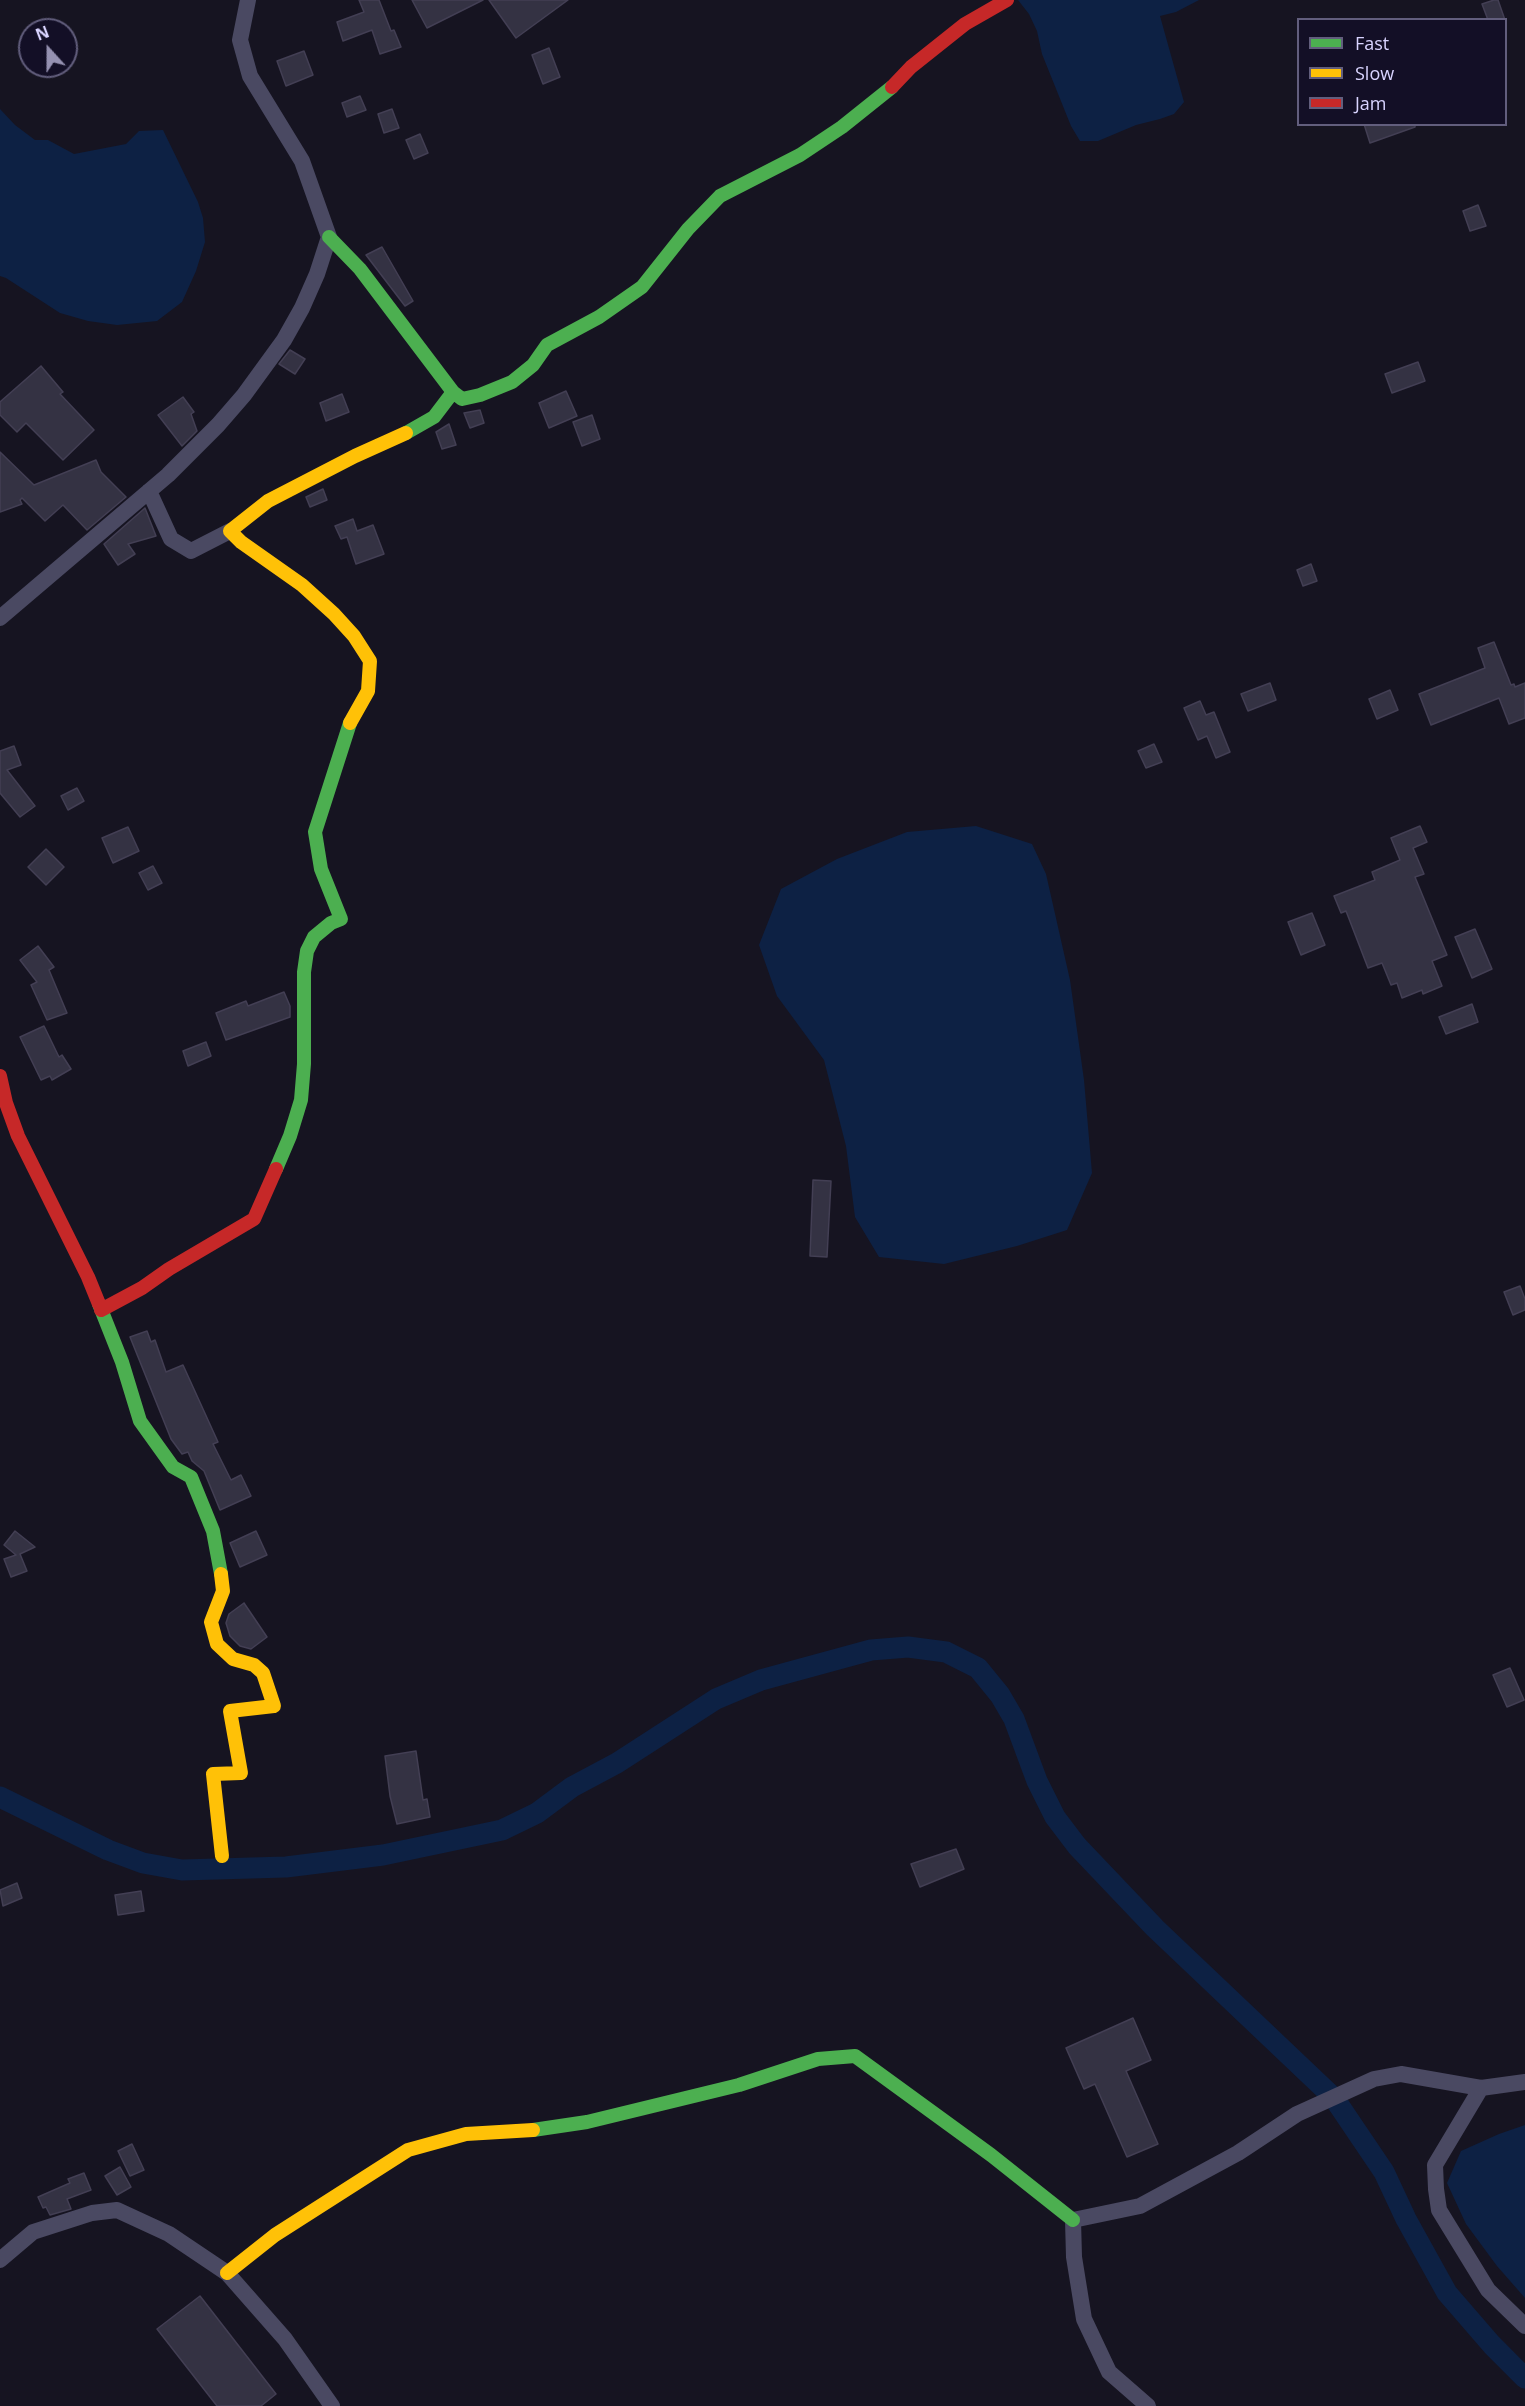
<!DOCTYPE html>
<html>
<head>
<meta charset="utf-8">
<style>
  body { margin:0 }
  #map { position:relative; width:1525px; height:2406px; overflow:hidden; background:#161421; font-family:"Open Sans",sans-serif }
  canvas { display:block }
  .legend { position:absolute; left:1297px; top:18px; width:210px; height:108px; box-sizing:border-box; background:#130f26; border:2px solid #625e7d; margin:0; padding:8px 10px; list-style:none; font-size:18px; color:#d9d4ff }
  .legend li { display:flex; align-items:center; gap:12px; height:30px }
  .legend b { width:30px; border:2px solid #625e7d }
  .north { position:absolute; left:18px; top:18px; width:60px; height:60px; box-sizing:border-box; background:#130f26; border:2px solid #625e7d; border-radius:50%; rotate:339deg; font-size:16px; font-weight:700; line-height:24px; text-align:center; color:#d9d4ff }
  .north::after { content:''; display:block; margin:auto; width:21px; height:27px; background:#9591b1; clip-path:polygon(50% 0,100% 100%,50% 72%,0 100%) }
</style>
</head>
<body>
<div id="map">
<canvas width="1525" height="2406"></canvas>
<ul class="legend">
<li><b style="height:8px;background:#4caf50"></b>Fast</li>
<li><b style="height:8px;background:#ffc107"></b>Slow</li>
<li><b style="height:8px;background:#c62828"></b>Jam</li>
</ul>
<div class="north">N</div>
</div>
<script>
const c = document.querySelector('canvas').getContext('2d');
c.lineJoin = 'round';
function fill(path, color) { c.fillStyle = color; c.fill(path, 'evenodd'); }
const toPath = rows => new Path2D(rows.map(r => 'M' + r).join(''));
function trace(path, color, width, dash) { c.strokeStyle = color; c.lineWidth = width; c.lineCap = dash ? 'butt' : 'round'; c.setLineDash(dash || []); c.stroke(path); }
const water = toPath([
  [1018,0,1199,0,1176,12,1160,16,1184,102,1174,114,1160,119,1136,125,1098,141,1080,141,1071,126,1042,54,1037,31,1029,14],
  [0,109,15,125,35,140,48,140,74,154,126,144,139,131,163,130,198,202,203,218,205,242,196,271,182,302,157,321,117,325,88,321,60,313,6,278,0,276],
  [976,826,1032,844,1046,874,1070,980,1084,1080,1092,1173,1067,1230,1017,1246,944,1264,879,1257,855,1217,846,1146,824,1060,777,996,759,945,781,889,837,859,907,832],
  [1525,2125,1525,2298,1497,2266,1466,2224,1447,2183,1461,2151,1499,2134]
]);
const canal = toPath([
  [0,1797,108,1850,143,1863,182,1870,286,1867,383,1855,502,1830,537,1813,572,1787,617,1763,716,1699,761,1680,871,1650,908,1647,946,1652,978,1668,1000,1695,1014,1719,1037,1781,1055,1817,1077,1846,1155,1928,1334,2098,1384,2172,1406,2219,1447,2293,1492,2345,1525,2378]
]);
const building = toPath([
  [359,0,379,0,391,31,394,30,401,47,380,54,372,30,343,41,337,22,364,12,359,0],
  [412,0,483,0,427,28,412,0],
  [489,0,568,0,516,38,489,0],
  [1494,0,1498,0,1505,20,1488,20,1482,4,1494,0],
  [549,48,560,77,543,84,532,55,549,48],
  [304,51,313,75,286,86,277,61,304,51],
  [360,96,366,110,347,117,342,103,360,96],
  [392,109,399,128,384,133,378,114,392,109],
  [1364,124,1415,124,1415,127,1370,143,1364,124],
  [420,134,428,153,414,159,406,140,420,134],
  [1478,205,1486,226,1470,231,1463,211,1478,205],
  [382,247,413,301,405,306,366,255,382,247],
  [290,350,305,359,295,374,279,364,290,350],
  [1418,362,1425,381,1392,393,1385,374,1418,362],
  [41,366,63,392,60,394,94,430,63,460,26,423,17,432,0,415,0,402,41,366],
  [566,391,577,416,549,428,539,403,566,391],
  [342,394,349,412,326,421,320,403,342,394],
  [183,397,194,412,191,414,197,431,182,446,158,415,183,397],
  [480,410,484,423,470,428,464,413,480,410],
  [592,415,600,439,582,446,573,422,592,415],
  [449,424,456,445,442,449,436,432,449,424],
  [0,452,34,485,96,460,101,472,126,497,87,530,63,505,45,521,22,498,20,500,22,504,0,512,0,452],
  [323,489,327,500,310,507,306,497,323,489],
  [145,508,156,536,128,544,135,554,118,565,104,544,145,508],
  [353,519,357,531,373,525,384,554,356,564,347,537,341,539,335,526,353,519],
  [1311,564,1317,581,1303,586,1297,570,1311,564],
  [1494,642,1511,685,1514,684,1515,687,1525,683,1525,718,1509,724,1499,698,1431,725,1419,694,1485,668,1478,648,1494,642],
  [1270,683,1276,700,1248,711,1241,694,1270,683],
  [1390,690,1398,710,1377,719,1369,699,1390,690],
  [1200,701,1206,715,1214,712,1230,752,1216,758,1207,736,1198,740,1184,708,1200,701],
  [1154,744,1162,762,1146,768,1138,751,1154,744],
  [14,746,21,765,7,770,35,806,20,817,0,793,0,751,14,746],
  [77,788,84,801,68,810,61,796,77,788],
  [1420,826,1427,842,1413,848,1424,874,1415,877,1447,955,1432,961,1442,986,1423,994,1422,990,1402,998,1397,983,1391,985,1382,963,1368,968,1346,911,1341,913,1334,896,1375,880,1372,872,1400,860,1391,838,1420,826],
  [128,827,139,851,113,863,102,838,128,827],
  [46,849,64,867,46,885,28,867,46,849],
  [153,866,162,883,148,890,139,873,153,866],
  [1312,913,1325,945,1301,955,1288,922,1312,913],
  [1475,929,1492,969,1472,978,1455,937,1475,929],
  [38,946,54,967,49,970,67,1013,47,1020,31,985,37,982,20,960,38,946],
  [284,992,290,1006,290,1017,226,1040,216,1013,246,1001,248,1006,284,992],
  [1472,1004,1478,1022,1446,1034,1439,1017,1472,1004],
  [44,1026,59,1057,62,1055,71,1069,52,1080,50,1076,41,1080,20,1037,44,1026],
  [206,1042,211,1056,188,1066,183,1051,206,1042],
  [813,1180,831,1181,827,1257,810,1256,813,1180],
  [1520,1286,1525,1299,1525,1310,1513,1315,1504,1292,1520,1286],
  [147,1331,151,1342,155,1340,166,1372,183,1365,218,1442,213,1444,231,1480,241,1475,251,1496,220,1510,204,1471,192,1461,188,1452,182,1454,171,1439,130,1337,147,1331],
  [15,1531,35,1547,20,1554,27,1571,11,1577,4,1559,16,1555,4,1545,15,1531],
  [256,1531,267,1555,240,1567,230,1543,256,1531],
  [244,1603,267,1637,251,1649,240,1646,230,1636,226,1623,229,1614,244,1603],
  [1510,1668,1524,1700,1507,1707,1493,1675,1510,1668],
  [416,1751,423,1800,427,1799,430,1817,397,1824,390,1796,385,1756,416,1751],
  [956,1849,964,1869,920,1887,911,1864,956,1849],
  [17,1883,22,1898,3,1906,0,1890,17,1883],
  [141,1891,144,1911,118,1915,115,1895,141,1891],
  [1133,2018,1151,2060,1126,2071,1158,2144,1127,2157,1095,2084,1084,2089,1066,2048,1133,2018],
  [132,2144,144,2170,130,2176,118,2151,132,2144],
  [120,2167,131,2187,117,2195,105,2176,120,2167],
  [84,2173,91,2190,67,2199,71,2209,50,2215,46,2207,43,2208,38,2197,70,2183,68,2179,84,2173],
  [200,2296,276,2394,261,2406,217,2406,157,2329,200,2296]
]);
const street = toPath([
  [149,491,171,539,191,551,230,531],
  [0,618,168,475,218,425,244,395,284,340,302,308,317,274,329,237,302,161,250,76,240,40,248,0],
  [1481,2088,1435,2165,1436,2189,1439,2210,1488,2290,1525,2326],
  [0,2260,33,2232,92,2213,117,2210,169,2234,227,2273,285,2339,332,2406],
  [1148,2406,1109,2372,1084,2319,1074,2257,1073,2220,1140,2206,1238,2153,1297,2114,1374,2079,1401,2074,1481,2088,1525,2082]
]);
const fast = toPath([
  [329,237,360,269,453,392,434,417,406,433],
  [453,392,462,399,480,395,512,382,533,365,547,345,599,317,642,287,688,229,720,196,800,155,842,127,892,87],
  [276,1169,290,1136,301,1100,304,1064,304,972,307,951,314,937,331,923,341,919,321,869,315,832,350,723],
  [99,1304,122,1362,140,1421,173,1467,191,1477,213,1531,221,1574],
  [533,2130,587,2122,739,2085,818,2059,855,2056,991,2155,1073,2220]
]);
const slow = toPath([
  [350,723,368,691,370,661,354,636,334,614,302,585,241,542,230,531,268,501,355,456,406,433],
  [221,1574,223,1591,211,1622,217,1644,233,1659,254,1665,263,1673,274,1706,230,1711,241,1773,213,1774,222,1856],
  [227,2273,275,2235,408,2150,466,2134,533,2130]
]);
const jam = toPath([
  [892,87,911,67,965,24,1007,0],
  [0,1076,6,1103,18,1136,88,1277,99,1304],
  [101,1310,142,1288,169,1269,254,1219,276,1169]
]);
fill(water, '#0d2144');
trace(canal, '#0d2144', 21);
fill(building, '#343243');
trace(building, '#433f54', 1.5);
trace(street, '#4a4962', 16);
trace(fast, '#4caf50', 14);
trace(slow, '#ffc107', 14);
trace(jam, '#c62828', 14);
</script>
</body>
</html>
